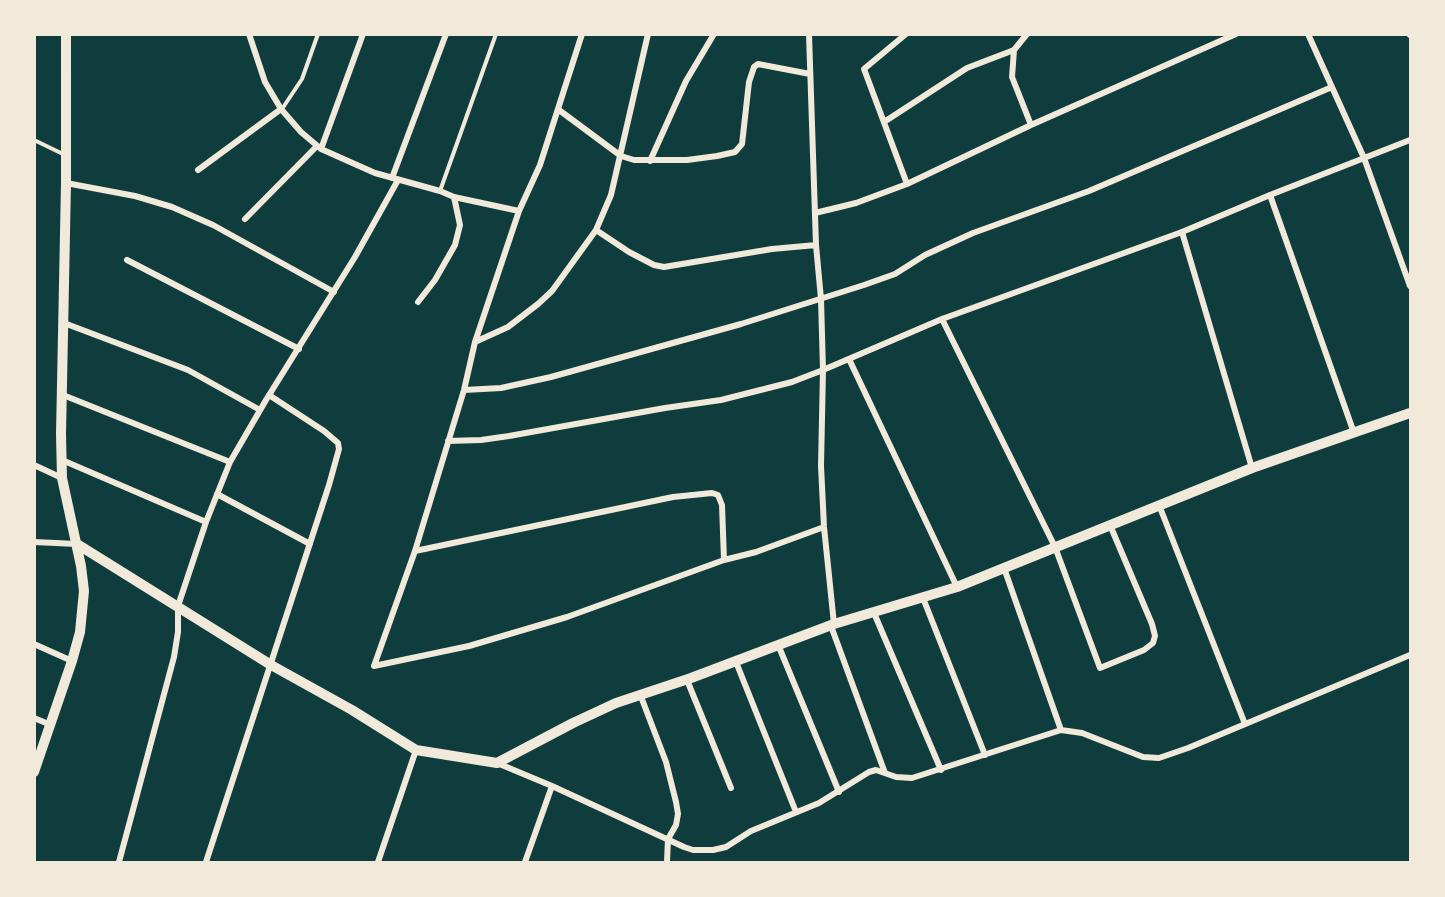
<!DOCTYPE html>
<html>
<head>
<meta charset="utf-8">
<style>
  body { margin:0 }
  #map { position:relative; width:1445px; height:897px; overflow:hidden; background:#0f3d3e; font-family:Jost,sans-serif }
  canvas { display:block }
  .frame { position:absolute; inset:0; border:36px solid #f1e9da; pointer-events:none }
</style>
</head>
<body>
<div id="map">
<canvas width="1445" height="897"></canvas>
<div class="frame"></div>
</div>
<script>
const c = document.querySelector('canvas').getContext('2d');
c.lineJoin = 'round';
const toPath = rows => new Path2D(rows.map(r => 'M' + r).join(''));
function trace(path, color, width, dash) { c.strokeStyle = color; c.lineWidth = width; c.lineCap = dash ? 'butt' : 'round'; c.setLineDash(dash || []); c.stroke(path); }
const service = toPath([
  [282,109,302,79,318,34],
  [34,140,63,154],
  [440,191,496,34]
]);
const minor = toPath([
  [249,34,265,82,281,109,301,132,321,149,375,173,440,191,454,197,519,211],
  [809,34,816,245,821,299,823,370,821,466,824,527,834,624],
  [906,34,864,69,907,184],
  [1027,34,1014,50,1012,77,1031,125],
  [1308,34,1364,158,1410,286],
  [1410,34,1410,35],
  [559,110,621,156,634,160,687,160,717,156,735,152,742,144,749,82,754,67,758,64,810,74],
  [884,122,967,68,1014,50],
  [321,149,363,34],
  [650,161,686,81,714,34],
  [198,170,281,109],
  [392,178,446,34],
  [66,183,135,196,172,207,213,225,334,292],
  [1270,195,1354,433],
  [815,213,856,203,907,184,1031,125,1236,34],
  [245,219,317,146],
  [596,230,629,252,654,265,664,267,772,249,816,245],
  [1182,232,1252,468],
  [127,260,299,349],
  [418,302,435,280,455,245,460,225,454,197],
  [942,319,1055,547,1100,668,1144,650,1153,643,1155,636,1152,624,1110,525],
  [64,323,188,370,260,410],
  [475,342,508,327,538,304,552,291,596,230,611,195,648,34],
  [849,359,957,587],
  [464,390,501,388,551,377,741,324,864,285,895,274,925,255,973,233,1089,191,1332,87],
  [63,395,230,462],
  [448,441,481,440,509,436,665,408,721,400,792,382,823,370,942,319,1182,232,1270,195,1410,140],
  [62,460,206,522],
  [34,465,62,478],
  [217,494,310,544],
  [1159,505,1245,724],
  [34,542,77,544],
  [415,551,673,497,712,493,718,495,722,505,724,560],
  [1004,568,1061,730],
  [923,598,985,755],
  [874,613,941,770],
  [831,626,885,773],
  [34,644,72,661],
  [779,647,839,792],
  [736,662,796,812],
  [374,666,415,551,464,390,475,342,519,211,540,165,582,34],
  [374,666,469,646,567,617,724,560,756,552,824,527],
  [687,680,731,788],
  [640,694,666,762,676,802,678,814,676,825,668,839,667,862],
  [34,718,51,725],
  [497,763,552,786,684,847,693,850,713,850,726,847,751,831,819,803,869,772,876,770,896,777,912,778,1061,730,1082,733,1143,757,1159,758,1188,748,1410,655],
  [119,862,174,657,178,632,178,606,206,522,230,462,266,400,355,257,398,180],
  [206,862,329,485,339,449,338,443,324,431,269,395],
  [378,862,416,750],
  [525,862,552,786]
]);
const tertiary = toPath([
  [77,544,271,665,352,710,416,750,497,763,573,723,616,703,691,678,834,624,957,587,1252,468,1410,413],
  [34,772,72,661,80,632,84,591,81,566,62,478,61,434,66,183,66,34]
]);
trace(service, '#f1e9da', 4);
trace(minor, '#f1e9da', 6);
trace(tertiary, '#f1e9da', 10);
</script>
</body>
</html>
